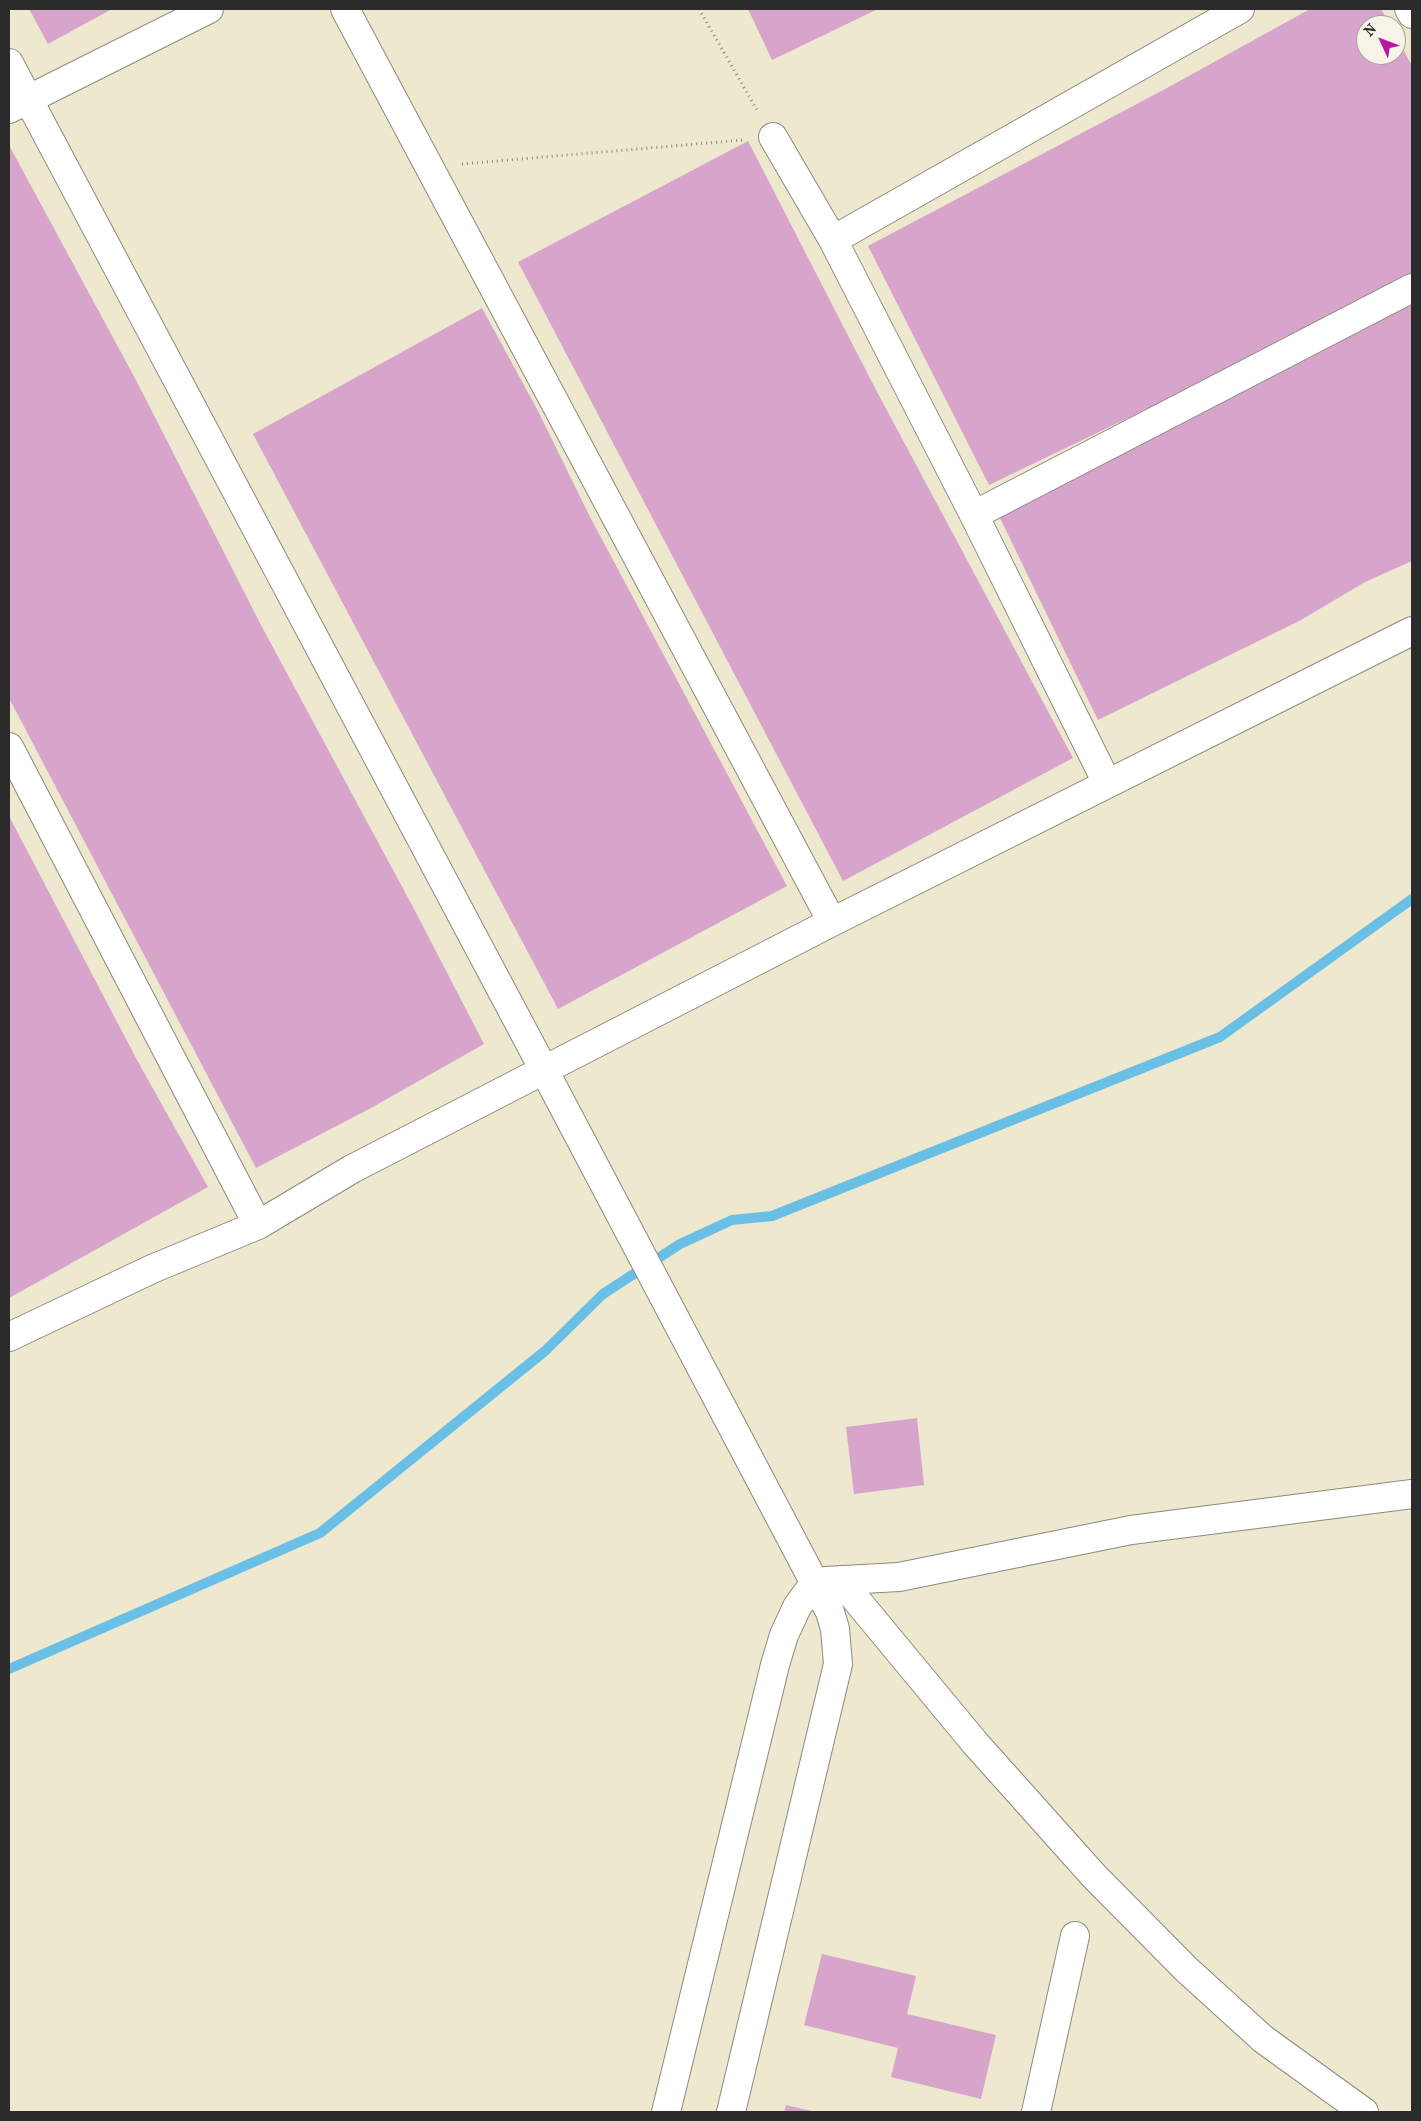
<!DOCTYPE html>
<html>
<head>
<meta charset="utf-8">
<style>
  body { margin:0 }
  #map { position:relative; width:1421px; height:2121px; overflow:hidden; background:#eee8cf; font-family:"IM FELL French Canon",serif }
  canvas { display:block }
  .frame { position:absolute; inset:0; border:10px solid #2b2b2b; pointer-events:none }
  .north { position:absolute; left:1356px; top:15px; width:50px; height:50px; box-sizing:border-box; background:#f7f3e8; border:1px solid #a5a39c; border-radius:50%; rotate:313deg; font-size:14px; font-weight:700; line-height:20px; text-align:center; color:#2b2b2b }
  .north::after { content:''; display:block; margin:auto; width:18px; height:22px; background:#b5179e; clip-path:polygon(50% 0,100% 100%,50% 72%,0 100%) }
</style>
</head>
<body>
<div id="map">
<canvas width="1421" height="2121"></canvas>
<div class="frame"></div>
<div class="north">N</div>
</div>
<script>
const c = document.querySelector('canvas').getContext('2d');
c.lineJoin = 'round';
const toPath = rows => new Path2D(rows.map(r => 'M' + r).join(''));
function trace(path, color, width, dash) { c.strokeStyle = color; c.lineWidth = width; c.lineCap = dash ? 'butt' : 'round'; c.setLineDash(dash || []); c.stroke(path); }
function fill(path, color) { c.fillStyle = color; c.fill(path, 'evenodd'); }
const stream = toPath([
  [9,1669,320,1533,545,1351,603,1294,680,1244,732,1220,772,1216,1220,1037,1412,899]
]);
const building = toPath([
  [29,9,112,9,48,44],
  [748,9,878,9,772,60],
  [1310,9,1381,9,1390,25,1366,25,1366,55,1396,55,1396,36,1412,66,1412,273,1155,405,989,485,868,246,1167,88],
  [748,141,875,388,1073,758,843,881,518,262],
  [10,147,137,382,262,627,413,907,484,1044,371,1108,256,1168,9,698],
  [1412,299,1412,561,1365,582,1301,620,1098,720,999,516,1111,460,1170,427],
  [482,308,538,411,589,515,787,886,558,1009,253,434],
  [9,816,137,1060,208,1187,9,1298],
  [917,1418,924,1485,854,1494,846,1427],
  [822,1954,916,1976,907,2014,996,2035,981,2099,891,2077,898,2048,804,2025],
  [786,2105,816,2112,784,2112]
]);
const path = toPath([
  [699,9,757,110],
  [462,164,743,140]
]);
const minor = toPath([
  [345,9,832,922],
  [1409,9,1412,14],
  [9,109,209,9],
  [773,137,833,240,974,515,1107,783],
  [833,240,1240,9],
  [974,515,1412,288],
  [9,747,258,1225],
  [9,1337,152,1269,258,1225,352,1169,544,1070,832,922,1412,631],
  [1036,2112,1075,1936]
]);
const tertiary = toPath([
  [9,63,544,1070,830,1612,835,1629,838,1664,731,2112],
  [840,1580,975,1743,1094,1876,1186,1969,1263,2039,1364,2112],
  [826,1581,899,1577,1131,1530,1412,1494],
  [666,2112,775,1665,784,1635,797,1607,815,1582]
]);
trace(stream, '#69bfe6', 10);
fill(building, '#d7a4cc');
trace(minor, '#8c8a7d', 30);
trace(tertiary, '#8c8a7d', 30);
trace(path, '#8c8a7d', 3, [1, 4]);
trace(minor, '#fff', 28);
trace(tertiary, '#fff', 28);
</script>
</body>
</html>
